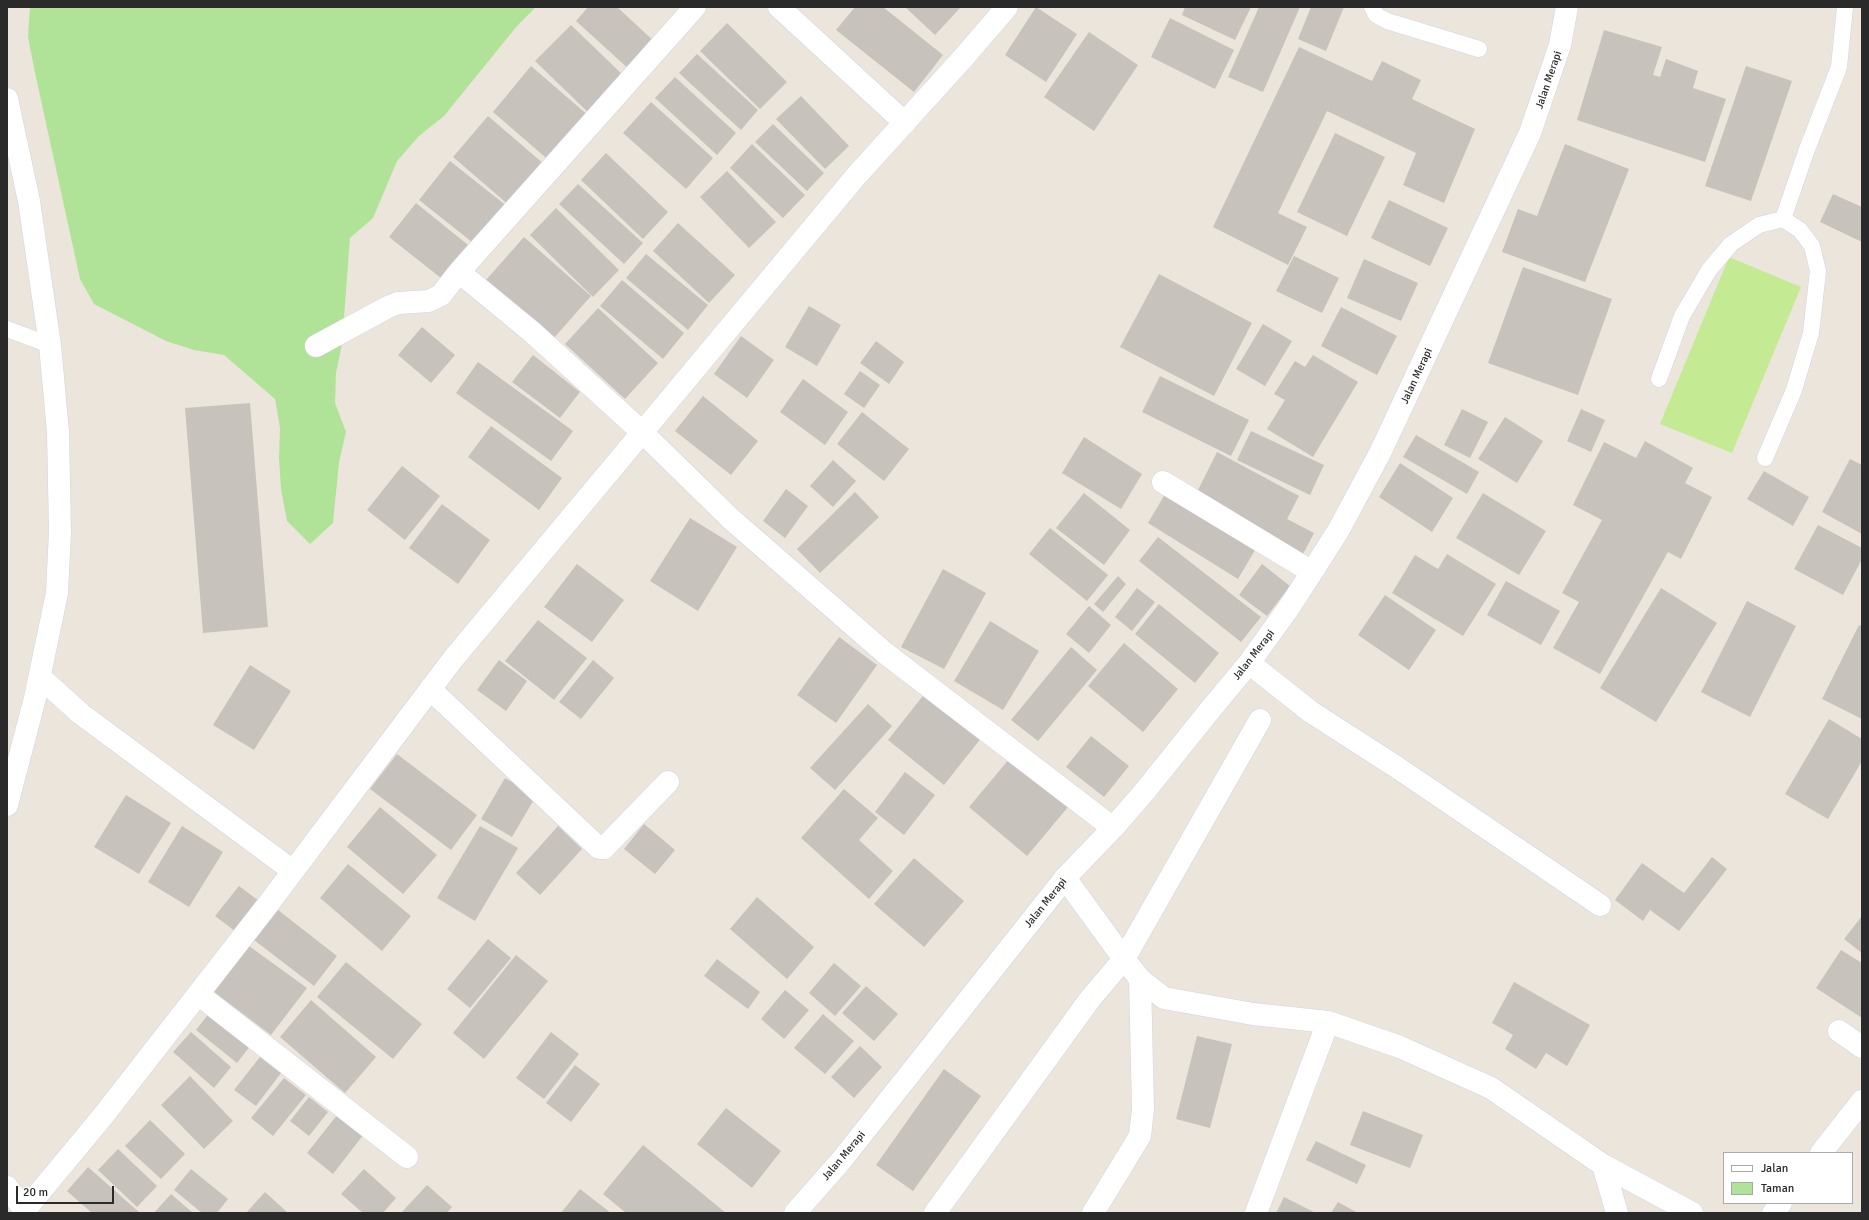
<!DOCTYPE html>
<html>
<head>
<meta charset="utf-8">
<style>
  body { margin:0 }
  #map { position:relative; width:1869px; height:1220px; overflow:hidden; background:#ece5db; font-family:Signika,sans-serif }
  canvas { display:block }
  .frame { position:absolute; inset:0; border:8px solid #2a2a2a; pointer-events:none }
  .legend { position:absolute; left:1723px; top:1152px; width:130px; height:52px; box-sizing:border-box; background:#fff; border:1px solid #aaa; margin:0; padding:5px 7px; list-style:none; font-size:12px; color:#2a2a2a }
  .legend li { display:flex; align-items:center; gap:8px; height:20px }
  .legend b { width:20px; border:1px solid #aaa }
  .scale { position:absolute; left:16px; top:1186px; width:98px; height:18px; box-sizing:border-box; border:2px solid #2a2a2a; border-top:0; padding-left:5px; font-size:12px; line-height:14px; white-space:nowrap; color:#2a2a2a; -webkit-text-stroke:3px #fff; paint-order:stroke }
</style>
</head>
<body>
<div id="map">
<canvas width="1869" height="1220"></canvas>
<div class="frame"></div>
<ul class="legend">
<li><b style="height:5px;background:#fff"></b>Jalan</li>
<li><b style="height:11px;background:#b0e397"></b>Taman</li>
</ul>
<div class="scale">20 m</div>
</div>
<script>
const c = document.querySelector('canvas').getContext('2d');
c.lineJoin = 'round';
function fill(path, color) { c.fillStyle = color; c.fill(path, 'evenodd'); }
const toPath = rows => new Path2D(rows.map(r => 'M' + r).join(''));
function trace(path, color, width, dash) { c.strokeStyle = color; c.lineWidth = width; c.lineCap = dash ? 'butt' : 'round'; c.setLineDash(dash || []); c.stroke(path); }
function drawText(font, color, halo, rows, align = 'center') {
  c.font = font + ' Signika,sans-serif'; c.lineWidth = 4; c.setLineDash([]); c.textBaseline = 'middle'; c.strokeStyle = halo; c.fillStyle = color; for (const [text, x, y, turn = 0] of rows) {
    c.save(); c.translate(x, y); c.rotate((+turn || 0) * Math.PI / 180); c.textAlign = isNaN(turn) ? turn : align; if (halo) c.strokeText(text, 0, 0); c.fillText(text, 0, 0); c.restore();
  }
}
const green = toPath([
  [30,7,536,7,517,26,444,116,419,136,397,161,373,218,350,238,342,344,336,373,335,403,346,432,339,462,333,523,310,544,287,521,281,489,279,458,280,428,275,399,224,355,194,350,166,341,94,304,80,279,34,68,28,37]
]);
const pitch = toPath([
  [1729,257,1801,287,1732,453,1660,424]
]);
const building = toPath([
  [588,7,617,7,656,43,631,71,576,21],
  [855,7,883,7,943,55,914,92,836,30],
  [905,7,961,7,935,35],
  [1036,7,1077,34,1046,82,1005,55],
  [1185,7,1251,7,1235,40,1182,15],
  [1259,7,1300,7,1263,92,1228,77],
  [1311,7,1344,7,1326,51,1298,39],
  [1170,18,1234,50,1215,89,1151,57],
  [727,23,787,82,760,109,700,51],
  [571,25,627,79,592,116,535,61],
  [1604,30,1662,47,1653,75,1660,77,1666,59,1698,71,1693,88,1726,99,1705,162,1577,120],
  [1089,32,1138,65,1094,131,1044,97],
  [1299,47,1372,81,1382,61,1421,80,1412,99,1475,129,1444,203,1403,185,1416,153,1327,111,1278,213,1307,227,1288,265,1213,227],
  [697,54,758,110,741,130,679,73],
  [531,66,590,117,552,163,493,112],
  [1746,66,1792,81,1751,201,1705,186],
  [675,77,736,133,717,155,655,98],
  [801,96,849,146,825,169,776,119],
  [651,102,713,158,686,189,623,133],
  [488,116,545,165,510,206,453,157],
  [773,124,824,173,807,191,755,142],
  [1335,133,1385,157,1347,236,1297,212],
  [752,144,805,195,783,218,730,168],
  [1565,144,1629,169,1585,282,1502,252,1518,209,1537,216],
  [606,153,668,212,643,239,581,180],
  [450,161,508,207,477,246,419,200],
  [727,171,776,222,749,248,700,197],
  [578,184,643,243,624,264,559,204],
  [1833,194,1862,207,1862,242,1820,222],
  [1389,200,1448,228,1430,266,1371,238],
  [416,203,473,249,446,282,389,237],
  [556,208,619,270,593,297,530,235],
  [678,223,735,275,709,303,653,251],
  [524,237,591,296,553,339,486,280],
  [646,254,708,305,688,330,626,278],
  [1294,256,1339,278,1322,313,1276,291],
  [1364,259,1418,283,1401,321,1347,298],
  [1523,267,1612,299,1578,395,1488,363],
  [1159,274,1252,323,1214,396,1120,347],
  [622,280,684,333,663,359,600,306],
  [809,306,841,325,817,366,785,347],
  [1341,307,1397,336,1377,375,1321,346],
  [598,308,658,363,625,399,565,344],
  [1263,324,1292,341,1265,386,1236,369],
  [422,327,455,355,431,383,398,355],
  [741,336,774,360,747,398,714,374],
  [876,341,904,362,889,384,860,363],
  [533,355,580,392,560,418,512,382],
  [1313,355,1358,382,1313,457,1267,429,1285,400,1274,394,1295,361,1305,367],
  [478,362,573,431,551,461,456,393],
  [860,371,880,385,864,408,844,394],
  [1160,376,1249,420,1231,456,1142,412],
  [803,379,848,412,825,445,780,412],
  [703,396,758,441,731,475,675,431],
  [250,403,268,627,203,633,185,408],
  [1462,409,1488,422,1470,458,1444,445],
  [1581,409,1605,420,1591,452,1567,441],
  [862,412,909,449,884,481,837,444],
  [1505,417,1543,441,1517,483,1478,459],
  [491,426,562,478,539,510,468,457],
  [1251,431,1324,465,1310,495,1237,460],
  [1416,435,1479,472,1467,494,1403,457],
  [1084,437,1142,474,1121,509,1062,473],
  [1645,441,1693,468,1685,483,1712,497,1681,559,1668,552,1600,674,1553,648,1579,602,1562,593,1602,520,1573,505,1604,442,1636,458],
  [1217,452,1299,496,1287,519,1314,533,1303,554,1195,496],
  [1850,459,1862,465,1862,534,1822,512],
  [833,460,856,481,833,507,810,486],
  [1400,463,1453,498,1432,532,1379,497],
  [402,466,440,496,405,540,367,510],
  [1764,471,1809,497,1793,526,1747,499],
  [786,489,808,506,785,538,763,521],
  [1168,489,1258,545,1238,579,1148,523],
  [855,492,879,517,820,573,797,549],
  [1084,493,1130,530,1104,565,1056,528],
  [1483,493,1546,531,1519,575,1456,538],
  [442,504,490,540,458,584,409,548],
  [690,518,737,547,698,611,650,581],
  [1818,525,1862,548,1862,559,1843,595,1794,569],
  [1050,528,1108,575,1087,601,1029,554],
  [1158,537,1261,617,1241,642,1139,561],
  [1447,554,1496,584,1463,636,1392,593,1415,555,1438,569],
  [577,564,624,600,592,642,544,607],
  [1262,564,1290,586,1267,616,1239,595],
  [943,569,986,593,944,669,901,647],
  [1118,576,1126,584,1103,612,1094,604],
  [1506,581,1560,611,1541,645,1487,615],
  [1137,588,1155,602,1132,631,1115,617],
  [1661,588,1717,623,1656,722,1600,688],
  [1385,595,1436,630,1409,670,1358,635],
  [1747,601,1796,626,1750,717,1701,692],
  [1159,604,1219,653,1195,683,1135,634],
  [1089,606,1111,625,1089,653,1066,634],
  [538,620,587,658,554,700,505,661],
  [990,621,1039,651,1003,710,954,681],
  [1859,625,1862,626,1862,719,1822,699],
  [839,637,877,665,836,723,797,695],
  [1124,643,1178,689,1143,732,1088,686],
  [1071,647,1097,670,1038,741,1011,720],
  [499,660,527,681,506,711,477,690],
  [593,660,614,678,581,719,559,702],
  [250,665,291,691,254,750,213,725],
  [926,692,982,737,944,785,888,740],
  [868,704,892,726,835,790,810,768],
  [1829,719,1862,739,1862,761,1828,819,1785,794],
  [1091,736,1129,766,1104,797,1066,767],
  [397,754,477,815,451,850,370,789],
  [1010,758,1068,807,1027,856,969,807],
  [905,772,935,795,904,835,875,812],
  [505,778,536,796,512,837,481,819],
  [844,789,878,818,859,840,893,871,869,899,801,838],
  [126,795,171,823,139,874,94,847],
  [380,807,437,855,403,894,347,847],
  [644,824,675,850,655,874,624,849],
  [182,826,223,852,189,907,148,882],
  [480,826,518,848,475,921,437,898],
  [558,826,582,849,540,895,516,873],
  [1712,857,1727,869,1679,931,1650,910,1643,921,1615,900,1642,863,1684,893],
  [914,858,964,901,924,947,874,904],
  [348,864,411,916,382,951,320,898],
  [239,886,259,901,235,931,215,916],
  [757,897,814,947,787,979,730,929],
  [278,910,337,956,314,986,254,940],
  [1862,916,1862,953,1844,939],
  [488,939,511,958,470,1008,447,989],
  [249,946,307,988,271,1035,214,992],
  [1841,950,1862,963,1862,1018,1816,988],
  [516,955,548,981,484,1059,453,1033],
  [717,959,760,992,748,1009,704,976],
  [346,962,422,1024,393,1059,317,997],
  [834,963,861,986,835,1016,809,993],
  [1514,982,1590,1025,1567,1066,1546,1053,1536,1069,1505,1049,1513,1035,1492,1023],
  [866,986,898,1014,874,1041,842,1013],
  [785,990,809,1010,784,1039,761,1019],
  [311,1000,376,1057,345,1093,280,1037],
  [213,1008,254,1041,237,1063,196,1030],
  [823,1014,854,1041,825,1074,794,1048],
  [191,1032,231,1067,214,1088,173,1052],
  [551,1032,579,1054,544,1099,516,1078],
  [1197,1036,1232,1044,1210,1128,1176,1119],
  [860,1046,882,1067,854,1098,831,1077],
  [260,1057,281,1073,256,1106,234,1090],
  [575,1065,600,1084,571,1122,546,1103],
  [944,1069,981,1096,913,1191,876,1165],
  [190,1076,233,1121,204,1149,161,1105],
  [284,1078,306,1095,273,1136,251,1118],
  [309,1097,328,1112,309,1136,290,1121],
  [726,1108,781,1151,752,1188,697,1144],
  [1363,1111,1423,1135,1410,1168,1350,1145],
  [338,1114,364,1134,333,1174,307,1153],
  [150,1120,185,1154,161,1179,125,1146],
  [1316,1141,1366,1165,1357,1184,1306,1160],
  [643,1145,726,1213,626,1213,603,1194],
  [118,1149,157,1186,137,1207,98,1170],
  [88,1167,140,1213,92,1213,67,1191],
  [191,1169,228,1199,217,1213,202,1213,174,1190],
  [364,1169,396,1198,383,1213,363,1213,341,1194],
  [427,1185,452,1207,447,1213,401,1213],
  [580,1189,611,1213,561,1213],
  [265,1192,288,1213,246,1213],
  [171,1194,186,1207,193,1213,154,1213],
  [1284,1197,1316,1213,1276,1213],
  [1338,1202,1358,1213,1331,1213]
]);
const service = toPath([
  [1372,7,1376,15,1387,21,1479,49],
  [7,329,50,345],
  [1659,379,1682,316,1709,270,1731,244,1759,225,1783,219,1806,152,1839,67,1845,7],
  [1765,458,1794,390,1811,333,1818,271,1812,246,1800,230,1783,219]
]);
const minor = toPath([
  [779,7,905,123],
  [459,272,532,332,642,432,731,519,885,653,1113,828],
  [316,346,388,307,398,303,429,301,441,295,459,272,695,7],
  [1163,482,1312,572],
  [1249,663,1311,712,1398,768,1600,905],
  [40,677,81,714,293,871],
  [430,689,599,848,604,848,668,782],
  [1065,878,1124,959,1140,979,1164,998,1253,1014,1328,1022,1400,1047,1491,1088,1603,1165,1692,1213],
  [198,994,407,1157],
  [1839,1031,1862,1047],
  [1821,1153,1862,1101],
  [1603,1165,1617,1213],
  [25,1210,103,1116,266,907,453,659,857,175,964,57,1007,7],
  [795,1213,840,1162,1065,878,1113,828,1145,791,1210,710,1249,663,1288,609,1312,572,1338,531,1380,453,1530,133,1560,45,1567,7],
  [935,1213,1090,999,1124,959,1260,720],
  [1093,1213,1140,1136,1143,1109,1140,979],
  [1256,1213,1328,1022],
  [1773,1213,1781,1203]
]);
const secondary = toPath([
  [7,99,29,201,50,345,58,432,60,531,57,593,35,698,7,805],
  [7,1187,27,1213]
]);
const streetNames = [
  ["Jalan Merapi",1549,80,-71],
  ["Jalan Merapi",1417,376,-65],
  ["Jalan Merapi",1254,655,-52],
  ["Jalan Merapi",1046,903,-51],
  ["Jalan Merapi",844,1156,-50]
];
fill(green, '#b0e397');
fill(pitch, '#c4eb93');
fill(building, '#c7c2bb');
trace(service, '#d1d4e3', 17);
trace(minor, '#d1d4e3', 23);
trace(secondary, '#d1d4e3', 23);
trace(service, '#fff', 16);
trace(minor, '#fff', 22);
trace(secondary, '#fff', 22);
drawText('11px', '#2a2a2a', '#fff', streetNames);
</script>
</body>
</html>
